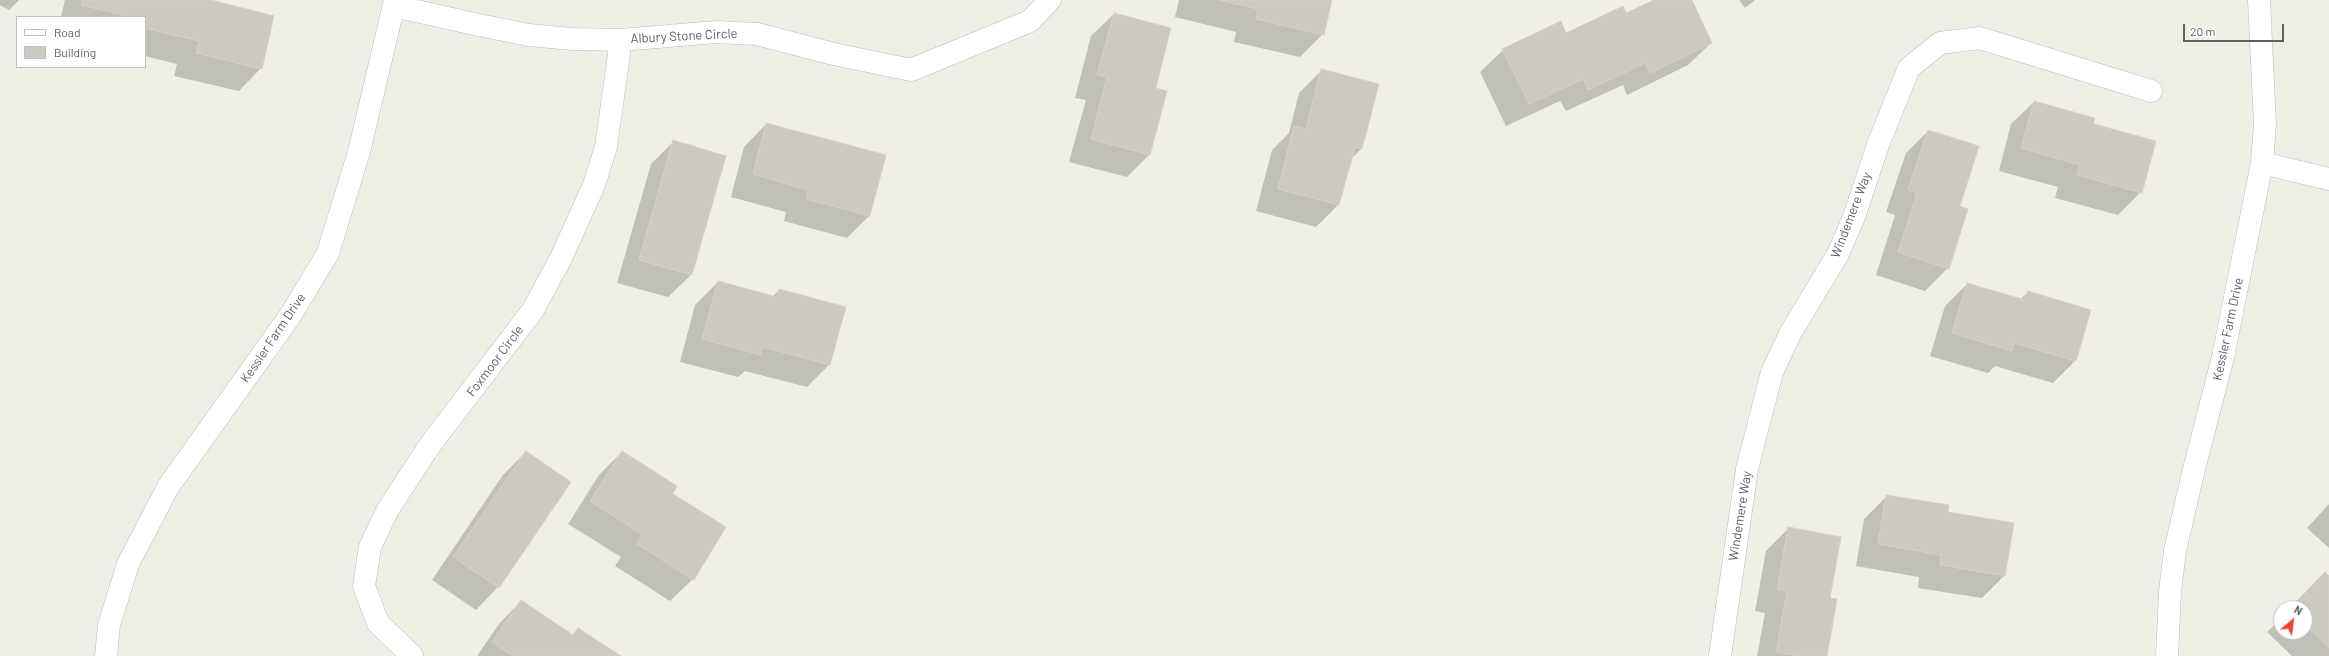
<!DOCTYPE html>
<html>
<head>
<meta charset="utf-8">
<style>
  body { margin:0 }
  #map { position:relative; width:2329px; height:656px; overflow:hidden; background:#f0efe6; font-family:Barlow,sans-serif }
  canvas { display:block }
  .legend { position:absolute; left:16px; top:16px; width:130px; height:52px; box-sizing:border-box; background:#fff; border:1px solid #bec0c2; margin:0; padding:5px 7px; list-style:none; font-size:12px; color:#5d6167 }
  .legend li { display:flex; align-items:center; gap:8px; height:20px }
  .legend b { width:20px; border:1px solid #bec0c2 }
  .north { position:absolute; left:2273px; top:600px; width:40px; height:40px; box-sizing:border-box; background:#fff; border:1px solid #bec0c2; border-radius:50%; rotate:29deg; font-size:11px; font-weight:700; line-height:16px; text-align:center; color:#5d6167 }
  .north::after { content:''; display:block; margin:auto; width:14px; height:18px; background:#f1432b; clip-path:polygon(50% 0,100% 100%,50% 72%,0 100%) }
  .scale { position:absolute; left:2183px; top:24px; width:101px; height:18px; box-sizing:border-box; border:2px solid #5d6167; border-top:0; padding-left:5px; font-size:12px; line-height:14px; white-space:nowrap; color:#5d6167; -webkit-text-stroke:3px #fff; paint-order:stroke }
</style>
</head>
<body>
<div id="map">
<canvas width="2329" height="656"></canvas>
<ul class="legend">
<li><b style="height:5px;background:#fff"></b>Road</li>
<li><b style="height:11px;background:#ccc9c3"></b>Building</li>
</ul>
<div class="north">N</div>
<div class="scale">20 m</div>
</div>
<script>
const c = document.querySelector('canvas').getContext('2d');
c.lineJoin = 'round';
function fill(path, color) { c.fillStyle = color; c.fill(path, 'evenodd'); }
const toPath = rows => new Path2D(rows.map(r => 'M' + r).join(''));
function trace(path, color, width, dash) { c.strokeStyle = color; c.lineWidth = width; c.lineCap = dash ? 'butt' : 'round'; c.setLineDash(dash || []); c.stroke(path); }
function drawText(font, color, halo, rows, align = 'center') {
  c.font = font + ' Barlow,sans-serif'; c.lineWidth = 3; c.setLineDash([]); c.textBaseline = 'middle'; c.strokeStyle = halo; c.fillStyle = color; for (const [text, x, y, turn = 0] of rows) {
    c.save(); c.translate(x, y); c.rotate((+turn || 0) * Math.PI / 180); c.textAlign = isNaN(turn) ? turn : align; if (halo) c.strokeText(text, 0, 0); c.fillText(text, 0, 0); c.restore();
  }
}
const shadow = toPath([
  [0,0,19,0,9,10,0,5],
  [65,0,210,0,261,68,239,91,174,76,177,64,145,56,145,17,61,17],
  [1179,0,1331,0,1323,34,1300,57,1234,42,1236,32,1175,17],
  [1656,0,1691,0,1711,43,1688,65,1627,95,1623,85,1566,111,1560,101,1506,126,1480,72,1503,50,1566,34,1625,15],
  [1739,0,1755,0,1745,8],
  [1114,14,1154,89,1150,154,1127,177,1069,162,1086,100,1075,98,1091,36],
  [1322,70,1361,149,1350,160,1339,204,1316,227,1256,211,1272,150,1289,133,1299,93],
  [2034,102,2092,125,2141,192,2118,215,2055,198,2058,187,1999,171,2011,124],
  [766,124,870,215,847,238,784,221,786,212,731,197,744,147],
  [1928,131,1959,207,1948,268,1925,291,1876,275,1895,215,1886,212,1906,153],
  [674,141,725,157,691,275,668,297,617,283,651,164],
  [718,282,772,297,779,290,830,364,807,387,745,371,738,377,680,362,695,305],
  [1967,284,2021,299,2028,292,2090,310,2075,361,2053,383,1995,366,1988,373,1930,356,1945,306],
  [526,452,498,587,476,610,432,580,503,475],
  [622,452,671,494,693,579,670,601,615,566,621,557,568,524,599,475],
  [1886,497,1947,513,2005,575,1982,598,1918,588,1919,577,1856,566,1864,519],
  [2329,504,2329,548,2307,528],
  [1789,528,1829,598,1826,656,1757,656,1765,613,1755,611,1766,551],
  [2329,577,2329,656,2292,656,2267,632,2281,618,2281,632,2305,632,2305,608,2291,608],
  [521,601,572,635,578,629,619,656,477,656,499,624]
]);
const building = toPath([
  [82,0,211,0,274,16,262,69,196,53,199,41,145,28,145,17,132,17,81,5,82,0],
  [1220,0,1332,0,1324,35,1256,19,1258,9,1220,0],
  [1654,0,1692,0,1712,43,1650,73,1645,63,1588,90,1583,79,1529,104,1502,49,1561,21,1566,33,1623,6,1626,13,1654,0],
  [1114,13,1171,28,1156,88,1167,91,1150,155,1091,139,1107,77,1097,75,1114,13],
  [1321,69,1379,84,1362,149,1355,147,1339,205,1278,189,1294,126,1306,129,1321,69],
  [2034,101,2095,118,2094,124,2156,141,2142,193,2077,175,2080,165,2021,148,2034,101],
  [766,123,886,155,870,216,806,199,808,190,753,174,766,123],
  [1928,130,1979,146,1960,206,1968,209,1949,269,1898,252,1917,193,1908,190,1928,130],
  [673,140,726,156,692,275,639,260,673,140],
  [718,281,777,297,779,289,846,307,830,365,763,347,761,355,702,339,718,281],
  [1967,283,2025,300,2028,291,2091,310,2076,361,2014,343,2012,351,1952,333,1967,283],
  [526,451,571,482,499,588,453,557,526,451],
  [622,451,677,486,673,494,726,527,694,580,637,544,643,535,590,501,622,451],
  [1886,495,1949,505,1948,512,2014,523,2005,576,1940,565,1941,555,1878,544,1886,495],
  [1788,527,1841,537,1830,598,1837,599,1827,656,1798,656,1776,652,1787,591,1777,589,1788,527],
  [2325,572,2329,576,2329,648,2305,624,2305,608,2290,608,2325,572],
  [521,600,573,635,578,628,621,656,513,656,492,642,521,600]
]);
const minor = toPath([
  [394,6,479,25,529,35,572,39,621,40,716,32,757,34,834,54,911,70,1030,21,1050,0],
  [2262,163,2329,179],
  [106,656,109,625,128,564,168,487,290,316,328,253,359,152,395,0],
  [412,656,378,623,364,586,370,547,387,511,430,445,533,310,561,258,594,185,606,147,621,40],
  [1720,656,1747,469,1772,372,1791,332,1838,254,1854,217,1879,142,1909,68,1940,43,1980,38,2151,91],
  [2167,656,2170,591,2175,551,2193,473,2223,357,2262,163,2265,124,2259,0]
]);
const streetNames = [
  ["Albury Stone Circle",684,36,-3],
  ["Windemere Way",1851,215,-69],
  ["Kessler Farm Drive",2228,329,-78],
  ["Kessler Farm Drive",273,338,-56],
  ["Foxmoor Circle",495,361,-53],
  ["Windemere Way",1740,516,-81]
];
fill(shadow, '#0003');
fill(building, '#ccc9c3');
trace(building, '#d6d1c4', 1);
trace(minor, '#b8bbc0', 23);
trace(minor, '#fff', 22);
drawText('13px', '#5d6167', '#fff', streetNames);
</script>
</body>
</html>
